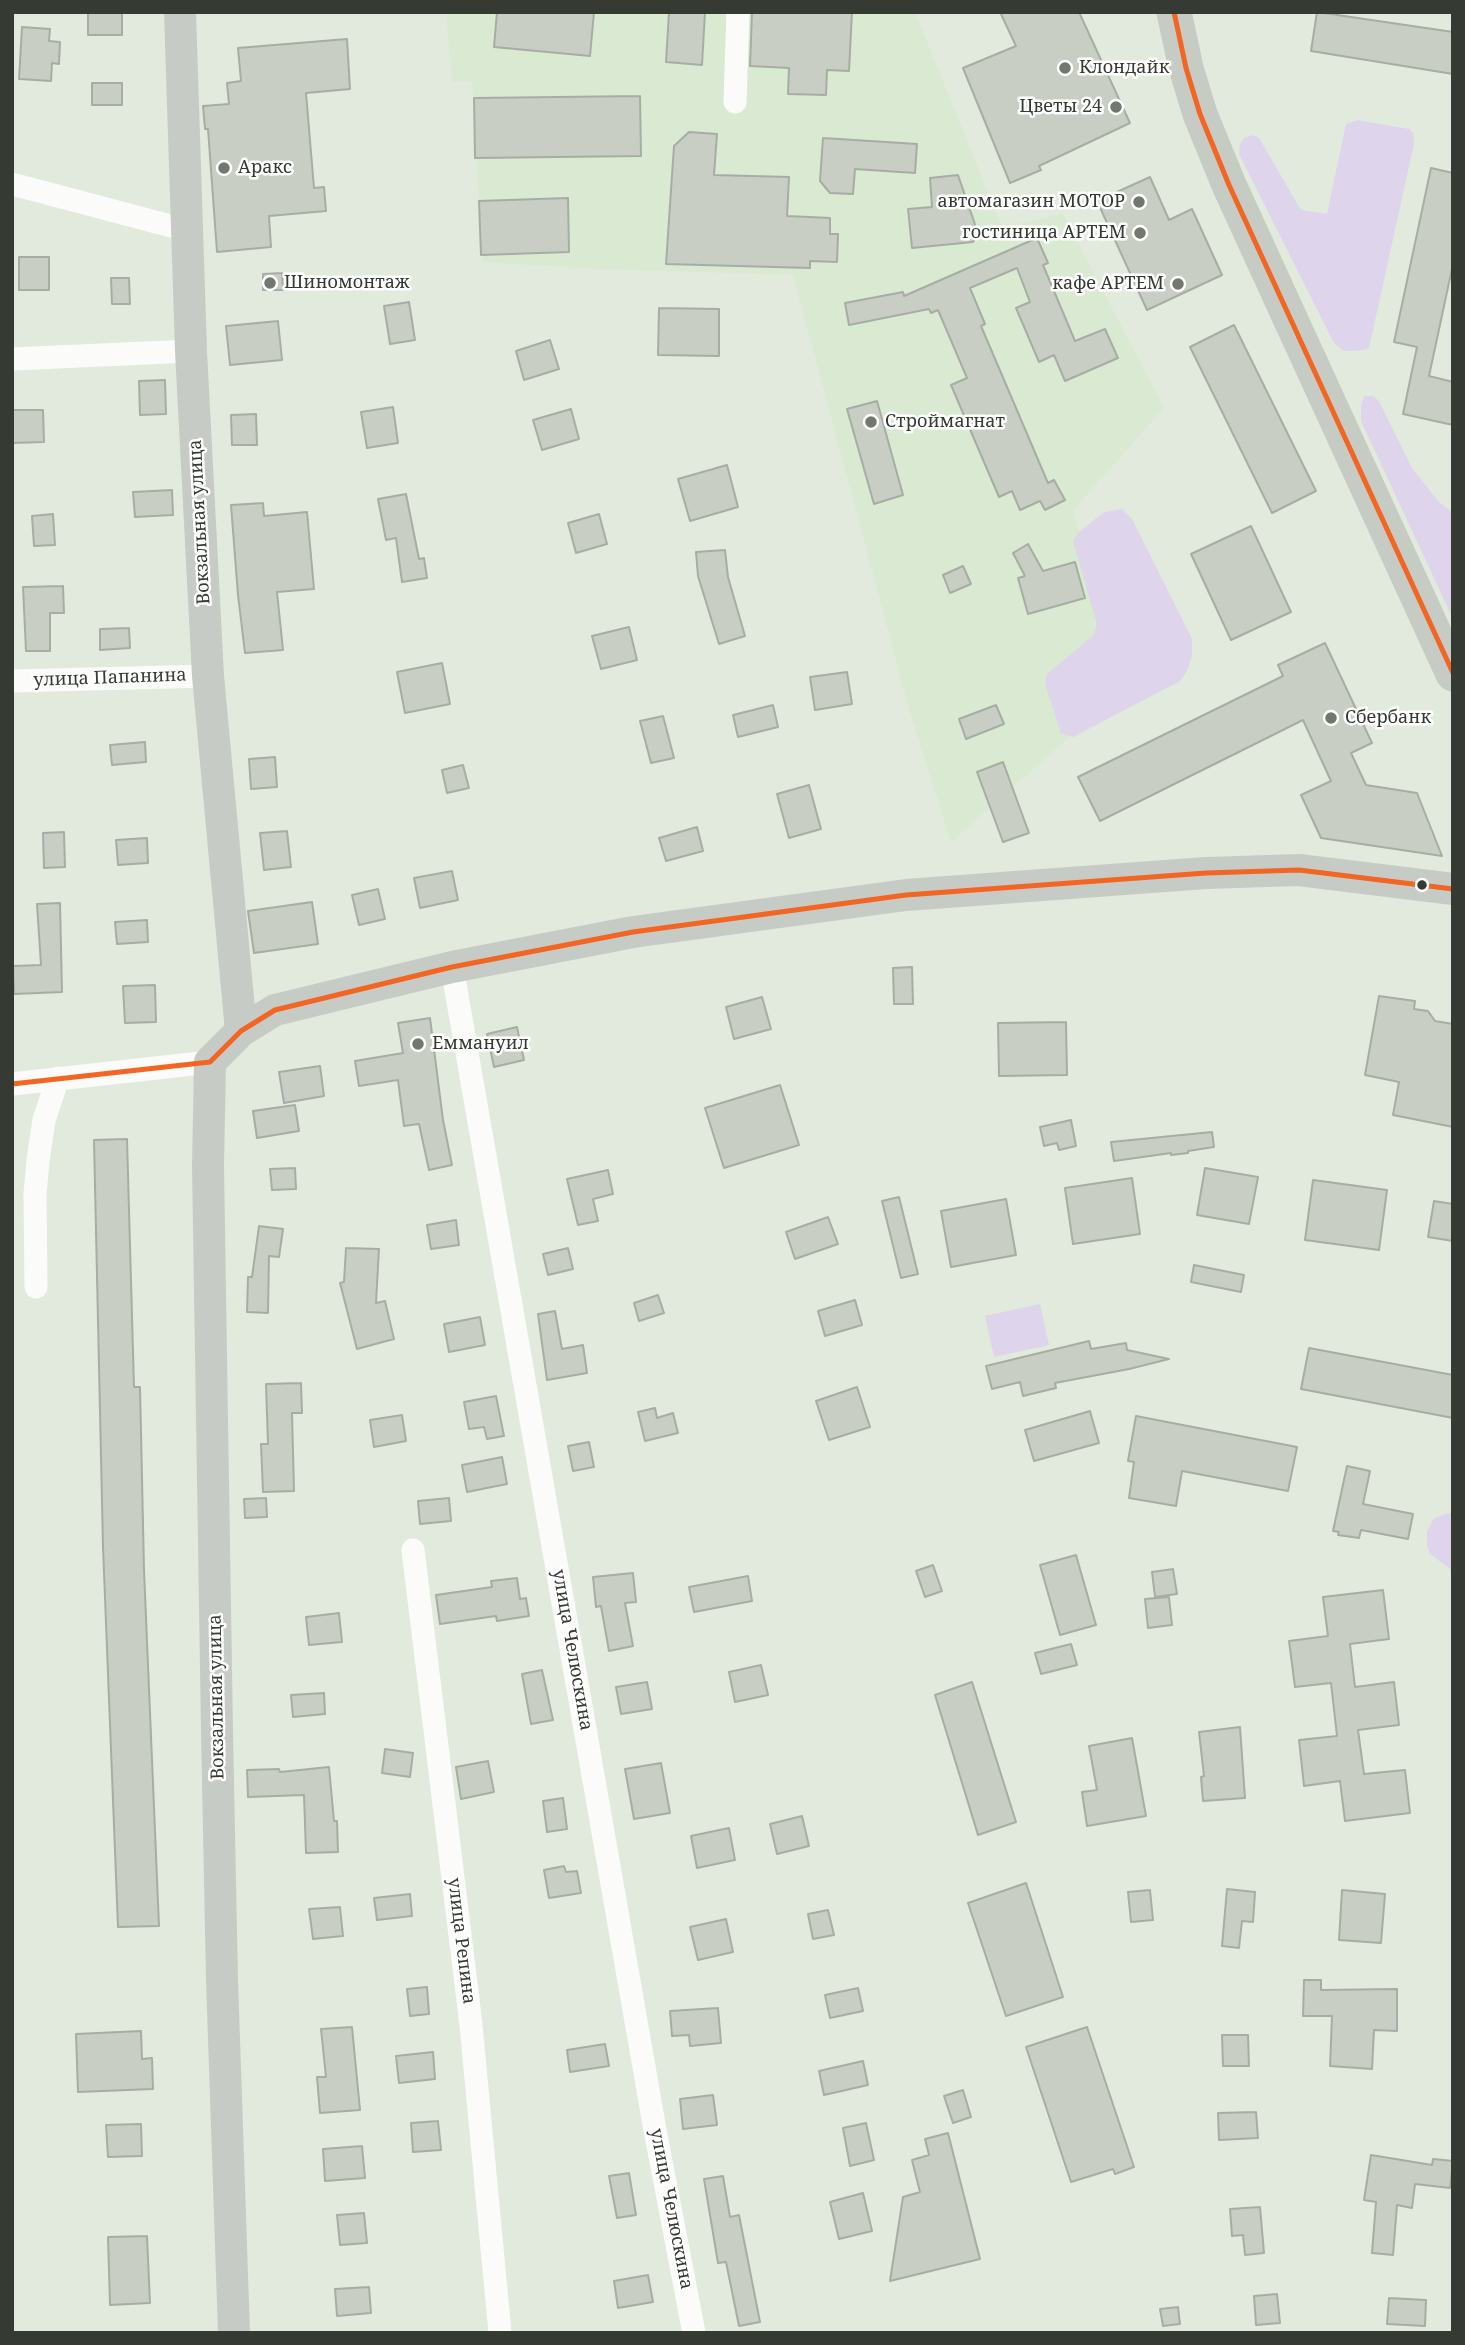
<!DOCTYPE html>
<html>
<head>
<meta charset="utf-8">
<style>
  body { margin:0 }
  #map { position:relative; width:1465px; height:2345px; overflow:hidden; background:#e2eade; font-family:"Noto Serif",serif }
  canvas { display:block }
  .frame { position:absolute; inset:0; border:14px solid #353b32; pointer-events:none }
</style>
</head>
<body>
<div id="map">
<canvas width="1465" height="2345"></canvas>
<div class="frame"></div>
</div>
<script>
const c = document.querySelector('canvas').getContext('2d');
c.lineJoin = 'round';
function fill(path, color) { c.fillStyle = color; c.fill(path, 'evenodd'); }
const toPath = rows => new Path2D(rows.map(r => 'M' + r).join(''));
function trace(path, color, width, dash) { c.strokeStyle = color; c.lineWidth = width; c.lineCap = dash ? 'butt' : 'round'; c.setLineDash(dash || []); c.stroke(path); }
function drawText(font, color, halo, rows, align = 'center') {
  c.font = font + ' "Noto Serif",serif'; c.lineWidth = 5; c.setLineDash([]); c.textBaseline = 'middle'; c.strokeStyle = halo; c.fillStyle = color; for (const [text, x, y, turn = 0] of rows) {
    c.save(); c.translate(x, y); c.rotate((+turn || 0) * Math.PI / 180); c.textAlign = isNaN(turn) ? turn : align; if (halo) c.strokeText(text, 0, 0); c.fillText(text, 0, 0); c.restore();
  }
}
const built = toPath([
  [446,12,915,12,1002,227,1063,214,1164,408,1073,510,1123,689,951,842,910,712,793,275,597,269,483,262,472,81,452,82]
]);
const green = toPath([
  [1358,120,1409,129,1413,133,1414,144,1369,348,1364,350,1344,351,1334,343,1239,154,1240,144,1244,138,1253,135,1259,138,1301,210,1327,214,1346,124],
  [1364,396,1373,396,1379,401,1412,468,1439,502,1453,513,1453,619,1361,421,1361,405],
  [1122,509,1132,519,1192,639,1192,656,1187,671,1180,681,1073,737,1061,733,1045,684,1047,674,1094,635,1097,624,1073,541,1078,533,1104,512],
  [1040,1304,1049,1345,994,1357,985,1316],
  [1450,1513,1453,1514,1453,1571,1430,1554,1427,1545,1427,1532,1434,1518]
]);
const building = toPath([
  [88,12,122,12,122,35,88,35,88,12],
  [497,12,594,12,590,56,494,47,497,12],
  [669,12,705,12,702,65,666,62,669,12],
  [752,12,852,12,849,71,827,70,826,95,788,94,789,68,750,66,752,12],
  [1000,12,1079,12,1130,123,1039,166,1041,170,1010,183,963,68,1016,46,1000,12],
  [1317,12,1453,32,1453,74,1311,51,1317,12],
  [22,27,50,29,49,41,60,42,59,64,52,63,51,81,19,79,22,27],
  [347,39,350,89,306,93,314,188,324,187,326,211,269,216,271,247,217,252,208,129,205,129,203,106,229,104,227,83,241,81,238,48,347,39],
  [92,83,122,83,122,105,92,105,92,83],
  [640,96,641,156,475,158,474,98,640,96],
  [689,132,717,134,714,175,789,177,787,216,830,218,830,234,838,234,837,262,810,261,810,268,666,264,674,146,689,132],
  [823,138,917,144,915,173,855,169,853,194,830,193,820,181,823,138],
  [1431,168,1453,173,1453,264,1429,376,1453,382,1453,425,1403,414,1417,347,1394,342,1431,168],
  [958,175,978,233,973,242,912,248,908,209,932,207,930,178,958,175],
  [1150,177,1169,220,1192,209,1222,275,1147,310,1097,201,1150,177],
  [568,198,569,252,481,255,479,201,568,198],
  [1037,238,1048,263,1043,265,1075,341,1105,329,1118,358,1065,381,1054,355,1039,362,1016,308,1030,302,1017,268,970,288,985,324,981,326,1048,483,1054,480,1065,500,1045,510,1040,501,1020,510,1012,491,999,497,951,385,967,378,938,310,931,313,929,309,849,325,845,303,903,292,904,296,1037,238],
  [19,257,49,257,49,290,19,290,19,257],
  [282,273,283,290,263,290,263,274,282,273],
  [111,278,129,278,130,304,112,304,111,278],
  [409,302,415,340,390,344,384,306,409,302],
  [659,308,719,309,719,356,658,355,659,308],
  [278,321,282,360,230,365,226,326,278,321],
  [1234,325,1316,491,1272,513,1190,347,1234,325],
  [550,340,559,369,524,380,516,351,550,340],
  [165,380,166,414,140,415,139,381,165,380],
  [877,401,903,495,874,504,847,409,877,401],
  [393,407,398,443,367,448,361,412,393,407],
  [571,409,579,439,542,450,533,420,571,409],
  [12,410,43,410,44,442,12,443,12,410],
  [256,414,257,445,232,445,231,415,256,414],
  [727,465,738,507,690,521,678,479,727,465],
  [172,490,173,515,135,517,133,492,172,490],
  [406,494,419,559,424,558,427,578,402,582,396,538,386,540,378,499,406,494],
  [263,503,264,516,307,512,314,589,277,592,283,650,245,653,238,595,231,505,263,503],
  [53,514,55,545,34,546,32,516,53,514],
  [599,514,607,544,576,553,568,523,599,514],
  [1251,526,1291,612,1231,640,1191,554,1251,526],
  [1028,544,1043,571,1075,562,1085,598,1028,614,1018,578,1025,576,1013,553,1028,544],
  [725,550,728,577,745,636,719,644,698,576,696,552,725,550],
  [963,566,971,584,950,593,943,575,963,566],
  [63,586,64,613,50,613,50,651,26,651,23,587,63,586],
  [629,627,637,660,601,669,592,636,629,627],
  [129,628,130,648,100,650,100,629,129,628],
  [1325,643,1372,743,1351,753,1366,785,1417,793,1442,856,1321,838,1301,795,1331,781,1303,720,1100,821,1078,777,1283,676,1278,665,1325,643],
  [442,663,450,704,405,713,397,672,442,663],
  [847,672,852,704,815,710,810,677,847,672],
  [773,705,778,727,738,737,733,715,773,705],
  [996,705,1004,724,966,739,959,719,996,705],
  [663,716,674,758,651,763,640,721,663,716],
  [145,742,146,762,112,765,110,745,145,742],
  [275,757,277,787,251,789,249,759,275,757],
  [1003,762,1029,833,1003,842,977,772,1003,762],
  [463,765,469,788,447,793,442,770,463,765],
  [809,785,821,829,789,838,777,794,809,785],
  [697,827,703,851,666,861,659,838,697,827],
  [287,831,291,867,264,870,260,833,287,831],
  [64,832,65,867,44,868,43,833,64,832],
  [147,838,148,863,118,865,116,840,147,838],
  [452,871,458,900,420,908,414,878,452,871],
  [378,889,385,919,359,925,352,895,378,889],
  [312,902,318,944,254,953,248,911,312,902],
  [60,903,62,992,14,994,13,966,41,965,37,904,60,903],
  [147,920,148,942,117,944,115,922,147,920],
  [912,967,913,1004,894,1004,893,968,912,967],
  [155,985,156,1022,125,1023,123,986,155,985],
  [1379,996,1415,1001,1414,1009,1428,1011,1435,1021,1453,1024,1453,1127,1393,1115,1399,1082,1365,1075,1379,996],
  [762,997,771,1029,734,1039,726,1007,762,997],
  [430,1018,443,1120,452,1165,429,1170,419,1124,404,1126,398,1080,359,1086,355,1061,403,1053,398,1023,430,1018],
  [1066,1022,1067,1075,999,1076,998,1023,1066,1022],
  [517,1027,524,1060,494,1067,487,1034,517,1027],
  [320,1066,324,1096,284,1103,279,1072,320,1066],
  [780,1085,799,1145,724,1168,705,1108,780,1085],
  [295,1105,299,1131,257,1138,253,1111,295,1105],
  [1071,1120,1076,1146,1059,1150,1057,1143,1044,1146,1040,1127,1071,1120],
  [1212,1132,1214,1147,1188,1151,1188,1153,1171,1155,1171,1153,1114,1161,1111,1142,1212,1132],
  [127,1139,134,1387,140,1387,144,1570,159,1926,118,1927,103,1547,94,1140,127,1139],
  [295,1168,296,1189,272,1190,270,1169,295,1168],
  [1205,1168,1258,1177,1249,1224,1197,1215,1205,1168],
  [608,1170,613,1194,593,1199,598,1221,578,1225,567,1179,608,1170],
  [1132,1178,1140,1234,1073,1244,1065,1188,1132,1178],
  [1313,1180,1387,1190,1379,1250,1305,1240,1313,1180],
  [899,1197,918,1274,901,1278,882,1201,899,1197],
  [1006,1199,1016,1255,951,1267,941,1211,1006,1199],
  [1434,1201,1453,1204,1453,1241,1428,1237,1434,1201],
  [828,1217,838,1244,795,1259,786,1232,828,1217],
  [456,1220,459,1245,431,1249,427,1225,456,1220],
  [259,1226,283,1229,279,1257,269,1256,268,1313,247,1312,248,1277,252,1277,259,1226],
  [346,1248,379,1249,376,1303,385,1301,394,1339,357,1349,340,1283,344,1282,346,1248],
  [568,1248,573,1269,548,1275,543,1254,568,1248],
  [1194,1265,1244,1275,1241,1292,1191,1282,1194,1265],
  [658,1295,664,1313,639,1321,634,1303,658,1295],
  [855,1300,862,1325,825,1336,818,1311,855,1300],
  [555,1311,562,1349,583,1345,587,1373,547,1380,538,1314,555,1311],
  [480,1317,485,1345,449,1352,444,1324,480,1317],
  [1089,1341,1091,1349,1126,1343,1127,1350,1169,1359,1129,1369,1055,1383,1056,1388,1023,1396,1020,1382,992,1389,986,1366,1089,1341],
  [1309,1348,1453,1375,1453,1418,1301,1389,1309,1348],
  [301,1383,302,1413,292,1413,294,1491,263,1492,261,1444,268,1444,266,1384,301,1383],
  [857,1387,870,1427,829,1440,816,1401,857,1387],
  [496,1396,504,1436,487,1439,484,1427,469,1429,464,1402,496,1396],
  [655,1408,657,1418,673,1413,678,1433,645,1441,638,1412,655,1408],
  [1090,1411,1099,1443,1034,1461,1025,1430,1090,1411],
  [402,1415,406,1441,374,1447,370,1420,402,1415],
  [1136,1416,1297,1447,1288,1491,1182,1471,1176,1506,1129,1498,1134,1462,1128,1461,1136,1416],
  [589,1442,594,1467,573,1471,568,1446,589,1442],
  [502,1457,507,1484,467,1492,462,1465,502,1457],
  [1347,1466,1370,1471,1363,1504,1413,1514,1408,1539,1361,1530,1359,1538,1338,1535,1339,1532,1333,1531,1347,1466],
  [266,1498,267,1517,245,1518,244,1499,266,1498],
  [449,1498,451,1521,420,1524,418,1501,449,1498],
  [1076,1555,1096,1625,1060,1635,1040,1565,1076,1555],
  [933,1565,942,1591,925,1597,916,1571,933,1565],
  [1173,1569,1177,1594,1155,1597,1152,1572,1173,1569],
  [633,1573,636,1602,625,1603,633,1646,609,1651,601,1606,596,1607,593,1577,633,1573],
  [748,1576,752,1601,694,1612,689,1587,748,1576],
  [517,1578,520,1599,526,1598,529,1616,497,1621,496,1616,440,1624,436,1595,492,1587,491,1581,517,1578],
  [1383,1590,1389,1639,1350,1644,1355,1687,1394,1682,1399,1725,1358,1730,1364,1774,1405,1770,1410,1813,1345,1821,1340,1781,1304,1786,1299,1740,1337,1736,1331,1683,1295,1687,1289,1641,1328,1636,1323,1597,1383,1590],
  [1169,1597,1172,1625,1148,1628,1145,1599,1169,1597],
  [339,1613,342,1642,309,1645,306,1617,339,1613],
  [1071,1644,1077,1665,1041,1674,1035,1653,1071,1644],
  [761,1665,768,1695,735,1702,729,1672,761,1665],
  [542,1670,553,1720,531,1724,522,1674,542,1670],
  [647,1682,652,1709,621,1714,616,1687,647,1682],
  [972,1682,1016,1822,978,1835,935,1695,972,1682],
  [324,1693,325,1714,293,1717,291,1695,324,1693],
  [1240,1727,1245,1798,1203,1801,1201,1777,1204,1776,1199,1732,1240,1727],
  [1132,1738,1146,1816,1087,1826,1082,1792,1097,1790,1089,1746,1132,1738],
  [385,1749,413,1753,410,1777,382,1773,385,1749],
  [488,1761,494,1792,461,1799,456,1767,488,1761],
  [661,1763,670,1813,634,1819,625,1769,661,1763],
  [329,1767,334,1821,337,1821,338,1852,306,1853,304,1795,248,1797,247,1770,279,1769,280,1772,329,1767],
  [563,1798,567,1829,547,1832,543,1801,563,1798],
  [802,1816,809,1846,777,1854,770,1824,802,1816],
  [729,1828,735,1860,697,1868,691,1836,729,1828],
  [564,1866,566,1872,577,1871,581,1893,549,1898,544,1870,564,1866],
  [1026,1883,1063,1997,1006,2016,968,1903,1026,1883],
  [1227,1889,1255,1892,1253,1922,1242,1921,1239,1948,1222,1946,1227,1889],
  [1150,1890,1153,1920,1131,1922,1128,1892,1150,1890],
  [1342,1890,1385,1894,1381,1943,1339,1940,1342,1890],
  [410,1894,412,1916,377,1920,374,1898,410,1894],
  [340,1907,343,1936,313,1939,309,1909,340,1907],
  [828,1910,834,1935,813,1939,808,1914,828,1910],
  [726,1919,733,1952,698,1960,690,1927,726,1919],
  [1304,1980,1321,1980,1321,1990,1397,1989,1397,2031,1374,2030,1372,2069,1330,2066,1332,2016,1303,2016,1304,1980],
  [427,1987,429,2014,410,2016,407,1989,427,1987],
  [858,1988,863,2011,830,2018,825,1995,858,1988],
  [718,2008,721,2043,690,2046,689,2035,672,2036,670,2011,718,2008],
  [352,2027,360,2110,320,2113,317,2077,326,2077,321,2029,352,2027],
  [1087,2027,1134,2167,1115,2174,1113,2169,1071,2182,1026,2047,1087,2027],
  [141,2031,142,2059,152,2058,153,2089,78,2092,76,2034,141,2031],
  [1222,2035,1248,2035,1249,2066,1223,2066,1222,2035],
  [605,2044,609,2066,570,2072,567,2050,605,2044],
  [433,2052,435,2079,399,2083,396,2056,433,2052],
  [863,2061,868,2085,824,2095,819,2071,863,2061],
  [963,2090,971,2117,953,2123,944,2096,963,2090],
  [713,2095,717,2125,683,2129,680,2099,713,2095],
  [1256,2112,1258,2138,1219,2140,1218,2113,1256,2112],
  [438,2121,441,2150,413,2152,411,2123,438,2121],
  [866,2123,874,2160,850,2166,843,2128,866,2123],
  [141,2124,142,2156,108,2157,106,2125,141,2124],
  [948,2133,980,2259,890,2281,903,2197,920,2192,912,2160,929,2155,925,2139,948,2133],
  [362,2146,365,2178,325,2181,323,2149,362,2146],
  [1371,2155,1432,2165,1433,2159,1453,2161,1450,2188,1415,2184,1412,2208,1397,2205,1393,2255,1372,2253,1376,2202,1364,2200,1371,2155],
  [629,2173,636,2215,617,2218,609,2176,629,2173],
  [723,2176,730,2217,739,2215,760,2322,739,2326,726,2262,718,2263,704,2179,723,2176],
  [863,2193,872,2231,839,2239,830,2202,863,2193],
  [1260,2207,1264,2253,1245,2255,1243,2235,1232,2236,1230,2209,1260,2207],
  [364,2213,367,2243,340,2245,337,2215,364,2213],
  [147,2236,150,2303,110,2305,108,2237,147,2236],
  [648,2275,653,2302,618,2308,614,2281,648,2275],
  [369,2287,371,2313,337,2316,335,2289,369,2287],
  [1277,2294,1280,2323,1256,2325,1254,2296,1277,2294],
  [1389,2298,1426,2300,1425,2326,1387,2324,1389,2298],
  [1178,2307,1180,2324,1163,2326,1160,2309,1178,2307]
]);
const minor = toPath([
  [735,102,738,12],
  [12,184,186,230],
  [12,359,191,351],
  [12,681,208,676],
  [452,967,655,2130,694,2333],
  [12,1084,210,1062],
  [36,1287,35,1194,38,1161,44,1120,58,1078],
  [413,1550,471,2025,500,2333]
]);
const secondary = toPath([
  [180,12,191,351,208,676,241,1031],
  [234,2333,222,1980,217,1732,208,1166,210,1062,241,1031,275,1010,452,967,633,932,906,895,1206,873,1299,870,1453,889]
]);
const primary = toPath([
  [1174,12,1186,68,1200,114,1229,185,1453,674]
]);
const bus1 = toPath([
  [1174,12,1186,68,1200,114,1229,185,1453,673],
  [12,1084,210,1062,241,1031,275,1010,452,967,633,932,906,895,1206,873,1299,870,1453,889]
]);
const markers = [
  [1065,68,7,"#72786e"],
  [1116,107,7,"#72786e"],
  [224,168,7,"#72786e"],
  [1139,202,7,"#72786e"],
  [1140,233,7,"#72786e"],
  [270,283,7,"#72786e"],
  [1178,284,7,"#72786e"],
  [871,422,7,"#72786e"],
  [1331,718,7,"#72786e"],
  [1422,885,6,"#353b32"],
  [418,1044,7,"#72786e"]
];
const poiNames = [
  ["Клондайк",1079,68],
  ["Цветы 24",1102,107,"right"],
  ["Аракс",238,168],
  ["автомагазин МОТОР",1125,202,"right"],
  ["гостиница АРТЕМ",1126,233,"right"],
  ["Шиномонтаж",284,283],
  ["кафе АРТЕМ",1164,284,"right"],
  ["Строймагнат",885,422],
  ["Сбербанк",1345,718],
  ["Еммануил",432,1044]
];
const streetNames = [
  ["Вокзальная улица",200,522,-93],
  ["улица Папанина",110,678,-2],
  ["улица Челюскина",572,1650,80],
  ["Вокзальная улица",217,1697,-91],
  ["улица Репина",461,1941,83],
  ["улица Челюскина",671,2209,79]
];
fill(built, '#dae9d2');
fill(green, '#ded4ec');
fill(building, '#c8cec4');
trace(building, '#a7ada4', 2);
trace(minor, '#fbfcfa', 23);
trace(secondary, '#c7cbc5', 32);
trace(primary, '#c6cbc4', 35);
trace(bus1, '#f26522', 5);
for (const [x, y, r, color] of markers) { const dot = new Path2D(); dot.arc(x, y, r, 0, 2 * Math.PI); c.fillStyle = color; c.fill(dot); trace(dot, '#fff', 2.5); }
drawText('18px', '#353b32', '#fff', poiNames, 'left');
drawText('18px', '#353b32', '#fff', streetNames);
</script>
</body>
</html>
